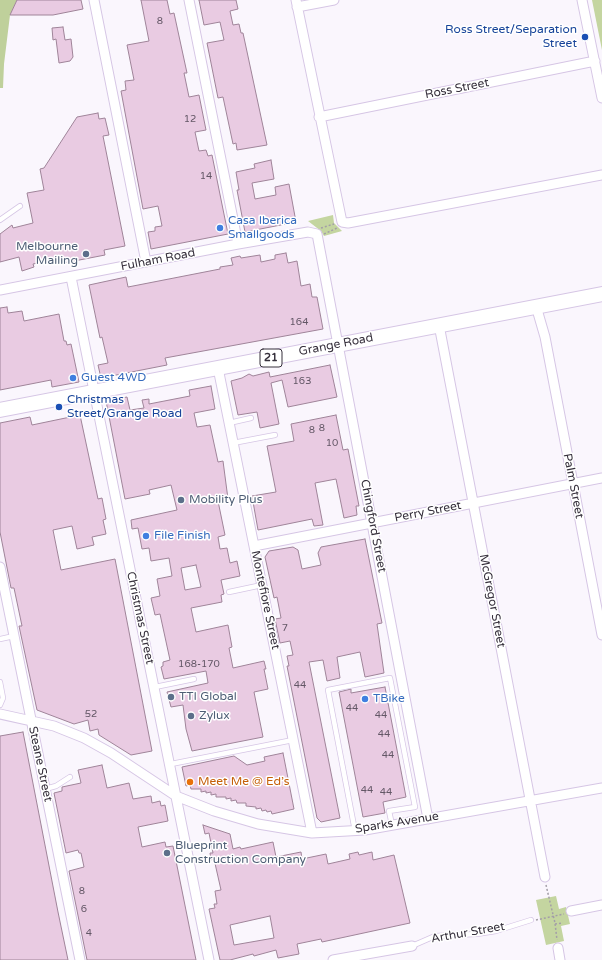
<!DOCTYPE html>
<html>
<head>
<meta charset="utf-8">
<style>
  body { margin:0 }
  canvas { display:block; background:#faf6fd }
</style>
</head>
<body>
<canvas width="602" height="960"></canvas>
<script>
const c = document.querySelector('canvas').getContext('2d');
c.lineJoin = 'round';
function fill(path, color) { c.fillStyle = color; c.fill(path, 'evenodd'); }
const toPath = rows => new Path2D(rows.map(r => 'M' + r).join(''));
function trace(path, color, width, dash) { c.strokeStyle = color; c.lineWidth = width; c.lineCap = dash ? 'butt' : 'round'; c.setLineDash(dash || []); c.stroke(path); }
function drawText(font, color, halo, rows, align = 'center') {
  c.font = font + ' "Varela Round",sans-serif'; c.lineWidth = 3; c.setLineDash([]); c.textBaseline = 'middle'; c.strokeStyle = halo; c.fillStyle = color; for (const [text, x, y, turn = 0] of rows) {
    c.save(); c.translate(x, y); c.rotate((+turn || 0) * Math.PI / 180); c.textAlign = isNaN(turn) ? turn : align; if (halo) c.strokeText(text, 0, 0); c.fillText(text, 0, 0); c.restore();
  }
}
const green = toPath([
  [592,0,602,0,602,50],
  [333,215,334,223,342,231,324,236,321,231,308,221],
  [556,896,559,909,566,907,570,924,561,926,564,941,546,945,536,900]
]);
const forest = toPath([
  [0,0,17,0,10,15,4,64,3,88,0,88]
]);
const building = toPath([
  [17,0,81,0,83,9,53,15,10,15,17,0],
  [141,0,167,0,170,14,174,13,187,73,184,73,189,97,199,95,206,130,195,132,199,151,206,150,208,156,212,155,228,234,151,249,148,232,155,231,155,227,162,226,158,206,143,209,121,91,126,90,125,81,134,80,127,45,149,41,141,0],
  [199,0,236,0,238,9,230,11,233,25,239,24,241,33,243,33,267,145,237,150,236,143,233,144,223,97,218,98,207,43,224,40,220,22,204,25,199,0],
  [63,27,65,40,71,39,73,57,70,61,59,63,56,39,53,40,52,28,63,27],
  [98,113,99,119,105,118,109,135,103,136,125,246,104,250,105,255,64,263,62,258,33,264,34,267,22,271,19,257,0,262,0,234,12,225,13,228,33,223,27,193,44,190,40,169,44,168,77,117,98,113],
  [271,160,274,179,252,183,255,199,276,195,275,187,289,184,296,222,245,232,237,190,239,190,236,172,255,168,254,164,271,160],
  [286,253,288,263,297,261,301,286,310,284,312,297,317,297,323,329,165,358,167,365,101,378,98,365,108,363,102,337,100,338,89,285,126,277,128,287,220,269,220,267,233,265,231,258,240,256,241,258,260,255,261,262,275,259,275,255,286,253],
  [7,307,8,313,22,311,24,321,59,314,64,341,66,341,67,345,71,344,79,382,52,387,51,380,0,390,0,308,7,307],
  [330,365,337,397,288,407,282,380,271,383,279,424,260,428,257,412,238,415,231,381,242,378,249,374,253,376,269,372,270,377,330,365],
  [211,386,215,409,194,413,197,427,210,425,218,462,223,461,228,499,218,501,225,535,218,537,220,549,227,548,230,563,237,561,240,576,221,580,224,594,221,595,222,602,191,608,196,632,228,625,232,647,229,648,233,668,264,661,266,669,264,669,268,689,254,692,263,737,192,751,186,729,183,705,171,707,167,692,208,683,206,671,164,679,161,667,163,666,163,662,170,660,160,614,155,615,151,598,160,596,157,579,172,576,169,558,151,561,149,548,142,549,138,528,132,529,131,520,177,510,171,485,149,490,150,494,125,499,106,401,127,397,130,410,144,408,142,400,149,399,149,404,190,396,189,390,211,386],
  [196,565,201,587,185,590,181,568,196,565],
  [80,415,98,499,102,498,106,519,103,520,106,534,92,537,94,545,77,549,72,526,53,530,61,570,115,559,152,751,131,755,99,735,98,729,90,731,88,720,74,724,37,710,19,626,22,626,14,588,11,588,0,532,0,423,30,417,32,425,80,415],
  [336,415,343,450,348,449,359,506,356,506,357,515,344,518,336,479,315,483,323,525,314,526,312,519,258,530,252,496,276,492,267,446,294,441,291,424,336,415],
  [365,539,382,623,377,624,384,673,365,677,360,652,337,657,340,678,327,681,323,660,309,662,340,818,321,822,317,818,287,666,289,666,287,656,293,655,290,641,280,643,275,619,281,618,277,597,274,598,265,557,269,551,293,547,298,550,302,569,321,565,318,553,321,547,365,539],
  [385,687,406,797,383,802,385,813,363,817,339,692,351,689,351,693,385,687],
  [23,732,58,912,68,960,0,960,0,736,23,732],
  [283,753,294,809,272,814,271,811,267,812,266,810,262,811,261,808,256,809,256,807,246,806,246,803,237,803,236,800,231,801,231,798,226,799,226,797,216,797,216,794,211,795,211,792,206,793,206,791,201,792,201,789,191,789,190,785,186,786,182,767,234,756,247,765,265,761,264,757,283,753],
  [102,765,107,788,129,783,133,799,151,796,152,803,160,801,161,806,165,805,168,821,138,827,142,847,165,842,166,847,173,846,196,960,87,960,69,871,84,867,81,853,79,853,78,850,66,853,54,793,62,791,62,787,81,783,78,770,102,765],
  [203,825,230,834,233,849,240,847,241,849,273,842,276,857,301,852,302,859,326,854,328,864,350,859,349,854,358,852,359,855,372,852,373,860,394,855,410,923,322,942,321,939,297,944,299,954,278,958,276,950,254,956,253,954,230,960,220,960,209,909,215,908,214,904,217,904,215,891,221,890,214,859,211,860,210,853,213,853,209,833,205,834,203,825],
  [270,916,274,938,234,945,230,925,270,916]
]);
const path = toPath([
  [321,228,334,224],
  [324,234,337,228],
  [546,885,555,923,557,940],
  [536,920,564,914],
  [555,924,563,923]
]);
const service = toPath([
  [0,220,20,206],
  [229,423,251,418],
  [233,443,275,435],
  [229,592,262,585],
  [0,639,14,636],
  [0,682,3,698,0,705],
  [155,687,194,679],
  [171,764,293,740],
  [45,789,56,786,70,777],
  [355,831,328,690,390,678,415,807,389,811,392,825],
  [412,946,435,936,477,934,496,931,531,920]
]);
const minor = toPath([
  [94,0,146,262],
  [189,0,238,244],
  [296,0,342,222,348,223,602,175],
  [582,0,602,98],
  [297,7,334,0],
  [319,117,595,61],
  [71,277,209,960],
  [0,290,238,244,308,232,317,234,428,819],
  [536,306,545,337,602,635],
  [439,325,545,877],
  [218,368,312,833],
  [254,546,602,478],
  [0,567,80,960],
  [0,714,54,726,84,738,111,753,176,796,214,811,258,824,312,833,365,830,602,788],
  [571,911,602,905],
  [558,948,560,960],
  [333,960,412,946]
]);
const primary = toPath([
  [0,410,602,294]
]);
const markers = [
  [585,37,4,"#1a4fb4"],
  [220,228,4,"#3f7fe0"],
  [86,254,4,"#5c6f8a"],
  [73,378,4,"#3f7fe0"],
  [59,407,4,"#1a4fb4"],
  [181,500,4,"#5c6f8a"],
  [146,536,4,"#3f7fe0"],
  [171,697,4,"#5c6f8a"],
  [365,699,4,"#3f7fe0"],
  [191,716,4,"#5c6f8a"],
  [190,782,4,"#e8710a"],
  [167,853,4,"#5c6f8a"]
];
const numberNames = [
  ["8",160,21],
  ["12",190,119],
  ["14",206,176],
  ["164",299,322],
  ["163",302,381],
  ["8",322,428],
  ["8",312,430],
  ["10",332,443],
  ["7",285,628],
  ["168-170",199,664],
  ["44",300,685],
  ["44",352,708],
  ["52",91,714],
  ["44",381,715],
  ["44",384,734],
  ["44",388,755],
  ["44",367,790],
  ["44",386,792],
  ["8",82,891],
  ["6",84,909],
  ["4",89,933]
];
const shields = [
  [271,358,22]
];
const shieldNames = [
  ["21",271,358]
];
const transitNames = [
  ["Ross Street/Separation",577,30],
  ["Street",577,44],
  ["Christmas",67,400,"left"],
  ["Street/Grange Road",67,414,"left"]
];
const streetNames = [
  ["Ross Street",457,89,-11],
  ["Fulham Road",158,260,-11],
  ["Grange Road",336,345,-11],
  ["Palm Street",573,486,79],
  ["Perry Street",428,512,-11],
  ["Chingford Street",373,526,79],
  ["Montefiore Street",265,600,78],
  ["McGregor Street",492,601,79],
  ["Christmas Street",140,618,78],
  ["Steane Street",40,764,78],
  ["Sparks Avenue",397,823,-9],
  ["Arthur Street",468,933,-10]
];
const shopNames = [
  ["Casa Iberica",228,221],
  ["Smallgoods",228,235],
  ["Guest 4WD",81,378],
  ["File Finish",154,536],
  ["TBike",373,699]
];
const serviceNames = [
  ["Melbourne",78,247,"right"],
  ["Mailing",78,261,"right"],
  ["Mobility Plus",189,500],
  ["TTI Global",179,697],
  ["Zylux",199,716],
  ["Blueprint",175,846],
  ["Construction Company",175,860]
];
const foodNames = [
  ["Meet Me @ Ed’s",198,782]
];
fill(green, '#c4d5a0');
fill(forest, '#bfd09b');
fill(building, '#e9cbe2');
trace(building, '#9f8499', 1);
trace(service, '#d6c6e5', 6);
trace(minor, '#d6c6e5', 11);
trace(primary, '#d6c6e5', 16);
trace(path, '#a39ea7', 1.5, [2, 2]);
trace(service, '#fff', 4.5);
trace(minor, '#fff', 9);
trace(primary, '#fff', 14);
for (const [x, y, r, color] of markers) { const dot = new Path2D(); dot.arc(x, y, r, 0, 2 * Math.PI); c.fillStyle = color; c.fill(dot); trace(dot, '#fff', 1.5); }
drawText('10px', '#635766', null, numberNames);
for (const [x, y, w] of shields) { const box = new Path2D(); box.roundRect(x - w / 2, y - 9, w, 18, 3); c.fillStyle = '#fff'; c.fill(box); trace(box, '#36303c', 1); }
drawText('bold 11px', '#36303c', null, shieldNames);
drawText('12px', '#164399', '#fff', transitNames, 'right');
drawText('12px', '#36303c', '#fff', streetNames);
drawText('12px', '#366cbe', '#fff', shopNames, 'left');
drawText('12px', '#4e5e75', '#fff', serviceNames, 'left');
drawText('12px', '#c56008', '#fff', foodNames, 'left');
</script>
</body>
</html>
